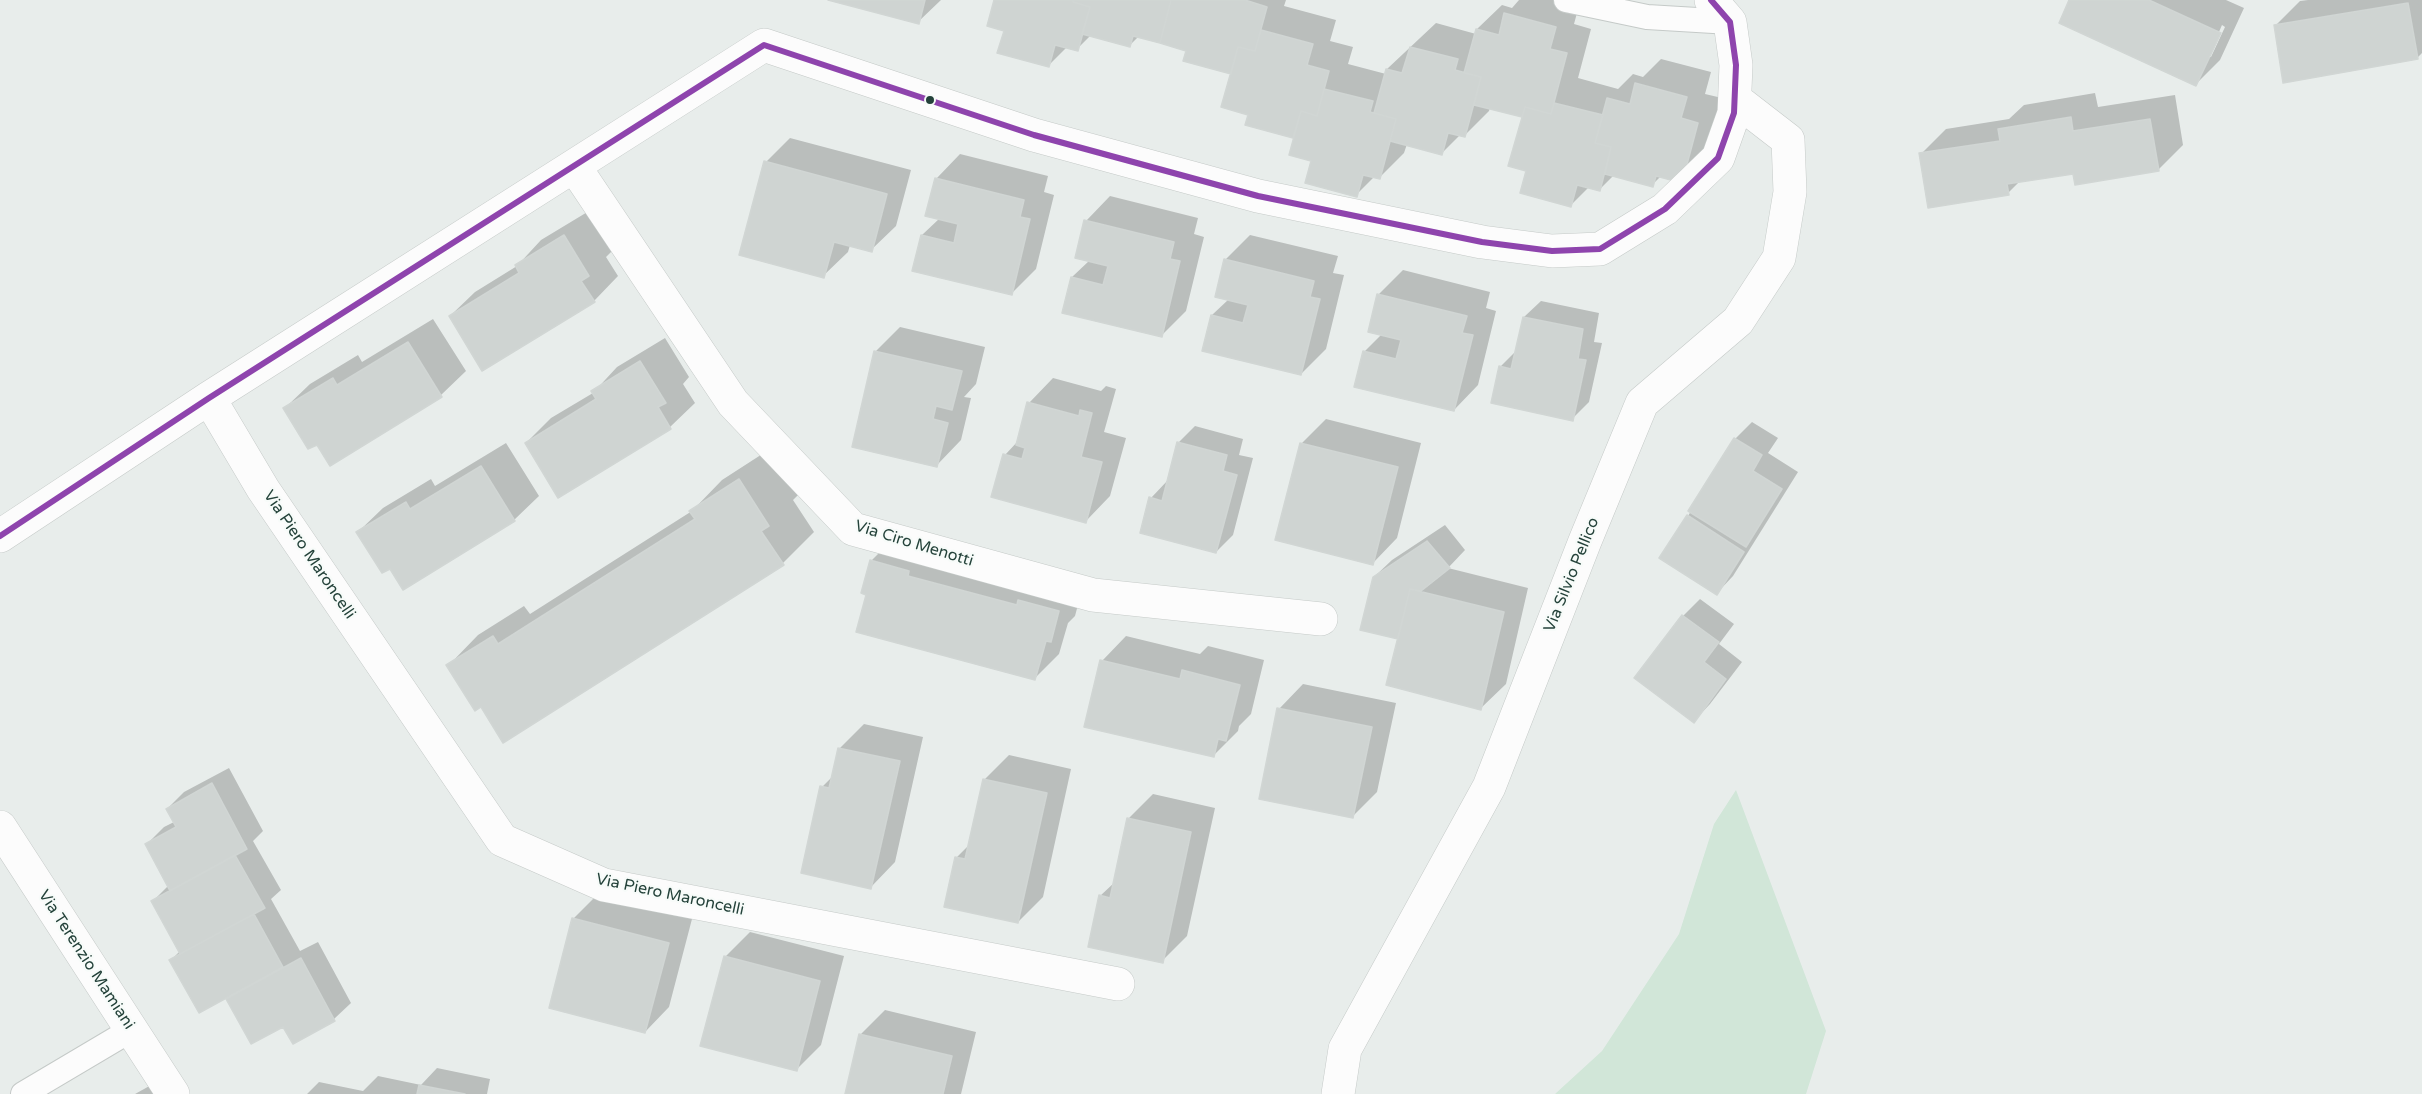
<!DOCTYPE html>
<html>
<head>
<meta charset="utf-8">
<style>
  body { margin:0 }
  canvas { display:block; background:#e8edeb }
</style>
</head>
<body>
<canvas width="2422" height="1094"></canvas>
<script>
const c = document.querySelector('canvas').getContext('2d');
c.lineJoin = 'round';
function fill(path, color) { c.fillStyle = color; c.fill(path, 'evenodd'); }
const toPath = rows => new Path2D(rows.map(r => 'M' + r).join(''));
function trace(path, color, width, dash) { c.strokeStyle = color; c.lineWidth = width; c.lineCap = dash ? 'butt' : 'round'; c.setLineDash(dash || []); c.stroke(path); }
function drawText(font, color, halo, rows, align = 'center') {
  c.font = font + ' "Varela Round",sans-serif'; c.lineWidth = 4.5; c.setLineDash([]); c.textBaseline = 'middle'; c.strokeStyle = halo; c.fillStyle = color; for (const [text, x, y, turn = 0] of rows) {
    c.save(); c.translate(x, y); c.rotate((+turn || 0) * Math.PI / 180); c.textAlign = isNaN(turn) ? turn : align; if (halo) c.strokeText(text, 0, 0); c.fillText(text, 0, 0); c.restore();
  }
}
const green = toPath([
  [1736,790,1826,1031,1806,1094,1555,1094,1602,1051,1679,934,1714,824]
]);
const shadow = toPath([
  [829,0,941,0,918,22],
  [995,0,1286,0,1284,6,1336,20,1330,41,1353,47,1348,64,1386,74,1387,69,1436,23,1476,34,1477,29,1502,5,1512,8,1519,0,1571,0,1580,2,1574,24,1591,29,1578,78,1618,89,1633,74,1643,77,1661,59,1711,72,1705,94,1722,98,1706,157,1661,176,1652,185,1614,175,1599,190,1589,187,1571,205,1527,170,1523,116,1490,107,1489,111,1464,136,1460,135,1442,153,1407,144,1404,153,1379,178,1375,176,1356,195,1313,160,1295,137,1247,124,1250,114,1233,73,1188,50,1139,36,1130,45,1091,35,1077,49,1068,46,1049,65,1006,30],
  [2071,0,2226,0,2244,8,2220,60,2196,84],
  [2222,25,2225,27,2211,57,2208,57],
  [2308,0,2422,0,2422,53,2417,58,2275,26,2300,1],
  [2095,93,2098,107,2175,95,2183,145,2158,170,2074,172,2021,180,2008,193,1921,154,1946,129,2009,119,2024,105],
  [790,138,911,170,896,226,871,250,850,245,848,252,823,276,766,162],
  [960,154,1048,176,1044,192,1054,195,1036,269,1011,294,922,235,940,218,936,179],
  [1110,196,1198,218,1194,234,1204,237,1186,311,1161,336,1072,277,1090,260,1086,221],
  [589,211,613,250,606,257,618,276,594,301,450,316,475,292,517,266,541,240],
  [1250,235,1338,256,1333,273,1344,275,1326,349,1301,374,1212,315,1229,299,1226,259],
  [1403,270,1490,292,1486,308,1496,311,1478,385,1454,410,1365,351,1382,334,1378,295],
  [1541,301,1599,313,1594,342,1602,343,1589,402,1572,419,1500,367,1517,350,1524,317],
  [433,319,466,371,441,395,330,464,317,443,285,408,310,384,358,355,362,362],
  [900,327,985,347,976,384,964,397,971,398,961,440,937,465,876,351],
  [665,338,689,377,683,384,695,403,670,427,559,496,526,443,551,418,593,393,617,367],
  [1053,378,1101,391,1106,386,1116,389,1104,432,1126,438,1110,496,1086,521,1005,455,1018,441,1029,403],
  [1326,419,1421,443,1397,538,1373,563,1277,539,1302,443],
  [1752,422,1778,438,1768,453,1798,472,1733,576,1717,593,1688,516,1735,439],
  [1195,426,1243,439,1239,455,1253,458,1233,535,1216,552,1151,498,1168,480,1178,443],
  [506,443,539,496,514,520,390,567,358,532,383,508,431,479,435,486],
  [770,449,799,494,793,500,814,532,783,563,481,705,448,666,478,635,524,606,530,614,692,511,722,480],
  [1445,525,1465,550,1448,568,1528,588,1506,684,1481,708,1401,634,1374,577,1392,560],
  [896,536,1083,586,1075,616,1068,623,1059,654,1035,678,868,594,871,561],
  [1700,599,1734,624,1719,644,1742,662,1710,704,1694,721,1637,678,1683,616],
  [1126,636,1200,654,1208,646,1264,660,1251,714,1239,726,1238,731,1213,756,1102,661],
  [1303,684,1396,703,1377,792,1353,816,1279,709],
  [864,724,923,737,895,862,871,887,822,787,834,775,839,749],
  [1009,755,1071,769,1043,897,1018,922,957,857,970,844,984,780],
  [229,768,263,831,253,841,281,890,271,899,300,951,318,942,351,1003,334,1019,293,1042,284,1025,252,1042,227,997,171,960,180,951,153,901,169,885,147,844,164,827,174,822,167,809,184,792],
  [1153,794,1215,808,1187,936,1162,961,1100,896,1115,882,1128,819],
  [598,894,692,919,669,1007,645,1032,573,919],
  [750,932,844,956,821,1045,796,1070,725,957],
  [885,1010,976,1032,961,1094,847,1094,860,1035],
  [437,1068,490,1079,487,1094,307,1094,319,1082,363,1091,378,1076,421,1085],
  [153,1084,159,1094,135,1094]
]);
const building = toPath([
  [828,0,925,0,919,24,828,0],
  [994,0,1073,0,1073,2,1090,7,1078,51,1055,45,1049,67,997,53,1004,31,987,26,994,0],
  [1073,0,1171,0,1160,43,1133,36,1130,47,1082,34,1090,7,1073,2,1073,0],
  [1171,0,1245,0,1267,7,1255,51,1238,47,1231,74,1183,61,1186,51,1160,43,1171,0],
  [2069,0,2149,0,2221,33,2196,86,2059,23,2069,0],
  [2408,3,2418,59,2283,83,2274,25,2408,3],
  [1504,13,1556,27,1550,49,1567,53,1551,114,1525,107,1522,117,1474,105,1481,77,1464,73,1476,29,1499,35,1504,13],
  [1261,30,1313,44,1307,65,1329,71,1317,116,1301,111,1293,138,1245,125,1248,115,1221,107,1238,47,1255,51,1261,30],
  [1410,47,1458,59,1455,70,1481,77,1465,137,1448,133,1442,155,1390,141,1396,119,1374,113,1386,69,1402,73,1410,47],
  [1635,83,1687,97,1681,118,1698,123,1682,183,1656,176,1653,187,1605,174,1611,147,1595,143,1607,98,1630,104,1635,83],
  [1324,89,1373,101,1370,112,1396,119,1380,179,1363,175,1357,197,1305,183,1311,161,1289,155,1301,111,1317,116,1324,89],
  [1554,103,1603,115,1595,143,1611,147,1600,191,1577,185,1571,207,1520,193,1526,171,1508,166,1525,107,1551,114,1554,103],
  [2071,117,2073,131,2150,119,2159,171,2075,185,2073,174,2007,184,2009,195,1928,208,1919,153,2000,141,1998,129,2071,117],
  [764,161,887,194,872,252,834,242,824,278,739,255,764,161],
  [935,178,1024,200,1020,217,1030,219,1012,295,912,271,921,235,954,243,958,224,925,216,935,178],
  [1084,220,1174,242,1170,259,1180,261,1162,337,1062,313,1071,277,1103,285,1108,266,1075,258,1084,220],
  [564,235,589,276,581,281,595,302,482,371,449,316,519,273,515,265,564,235],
  [1224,259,1314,281,1310,297,1320,299,1301,375,1202,351,1211,315,1243,323,1248,305,1215,297,1224,259],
  [1377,294,1467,316,1462,333,1473,335,1454,411,1354,387,1363,351,1396,359,1401,340,1368,332,1377,294],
  [1523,317,1583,329,1578,359,1586,360,1573,421,1491,403,1499,366,1511,369,1523,317],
  [408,342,442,397,330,466,317,445,308,449,283,408,333,378,337,385,408,342],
  [874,351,962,371,952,410,936,406,933,419,948,423,937,467,852,447,874,351],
  [640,361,666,403,658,407,671,429,558,498,525,443,596,399,591,391,640,361],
  [1027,402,1079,416,1080,410,1092,413,1081,457,1102,462,1086,523,991,497,1003,454,1022,459,1025,448,1016,445,1027,402],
  [1734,438,1762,455,1753,471,1782,489,1746,547,1688,511,1734,438],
  [1177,442,1227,455,1223,471,1237,475,1216,553,1140,533,1149,497,1162,501,1177,442],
  [1300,443,1398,467,1373,565,1275,540,1300,443],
  [481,466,515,521,403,590,390,569,382,573,356,532,406,502,410,509,481,466],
  [739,479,769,526,761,531,784,565,503,743,481,707,475,711,446,665,493,636,498,644,695,519,689,511,739,479],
  [1687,515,1744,552,1717,595,1659,558,1687,515],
  [1427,541,1450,568,1421,591,1410,589,1398,639,1360,630,1373,577,1427,541],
  [870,560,909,571,908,576,1017,605,1018,600,1059,611,1051,642,1046,641,1035,680,856,632,866,595,861,593,870,560],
  [1410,589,1504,612,1481,710,1386,685,1410,589],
  [1682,615,1719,642,1704,662,1726,679,1694,723,1634,678,1682,615],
  [1100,660,1180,679,1182,670,1240,685,1226,741,1218,739,1214,757,1084,727,1100,660],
  [1277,708,1372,727,1353,818,1259,799,1277,708],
  [838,748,900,761,871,889,801,873,820,786,829,788,838,748],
  [983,779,1047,793,1018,923,944,907,955,857,965,859,983,779],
  [212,783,247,849,170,891,145,844,176,827,166,809,212,783],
  [1127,818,1191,832,1163,963,1088,947,1099,895,1110,898,1127,818],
  [235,855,265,908,180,954,151,901,235,855],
  [254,914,283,967,199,1013,169,960,254,914],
  [572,918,669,943,645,1033,549,1008,572,918],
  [724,956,820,981,797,1071,700,1046,724,956],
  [301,958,335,1021,293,1044,283,1027,251,1044,226,999,301,958],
  [859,1034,952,1056,943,1094,845,1094,859,1034],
  [419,1085,465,1094,417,1094,419,1085]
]);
const lane = toPath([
  [1566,0,1647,17,1730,22],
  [23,1094,131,1030]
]);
const street = toPath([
  [574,166,733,403,853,529,1093,595,1321,619],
  [209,398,263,489,502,840,604,885,1118,984],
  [0,536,209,398,764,45,1034,135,1258,196,1482,242,1552,251,1600,249,1665,209,1718,158,1734,113,1736,65,1730,22,1711,0],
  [0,827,173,1094],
  [1338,1094,1345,1049,1489,787,1585,541,1642,403,1738,321,1779,258,1790,192,1788,140,1735,99]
]);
const bus1 = toPath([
  [0,536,209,398,764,45,1034,135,1258,196,1482,242,1552,251,1600,249,1665,209,1718,158,1734,113,1736,65,1730,22,1711,0]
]);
const markers = [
  [930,100,5,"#24423a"]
];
const streetNames = [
  ["Via Ciro Menotti",914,544,17],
  ["Via Piero Maroncelli",309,555,56],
  ["Via Silvio Pellico",1572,575,-68],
  ["Via Piero Maroncelli",670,895,12],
  ["Via Terenzio Mamiani",86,960,57]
];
fill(green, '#d1e6d8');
fill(shadow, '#0003');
fill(building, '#cfd4d2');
trace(building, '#d1d6d4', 1.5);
trace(lane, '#c5cac8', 26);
trace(street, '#c5cac8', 34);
trace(lane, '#fcfcfc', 24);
trace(street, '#fcfcfc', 33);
trace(bus1, '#8e44ad', 6);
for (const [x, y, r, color] of markers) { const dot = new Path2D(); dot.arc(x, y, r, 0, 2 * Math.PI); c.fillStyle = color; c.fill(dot); trace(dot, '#f7fbf9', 2); }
drawText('16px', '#24423a', '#f7fbf9', streetNames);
</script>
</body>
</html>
